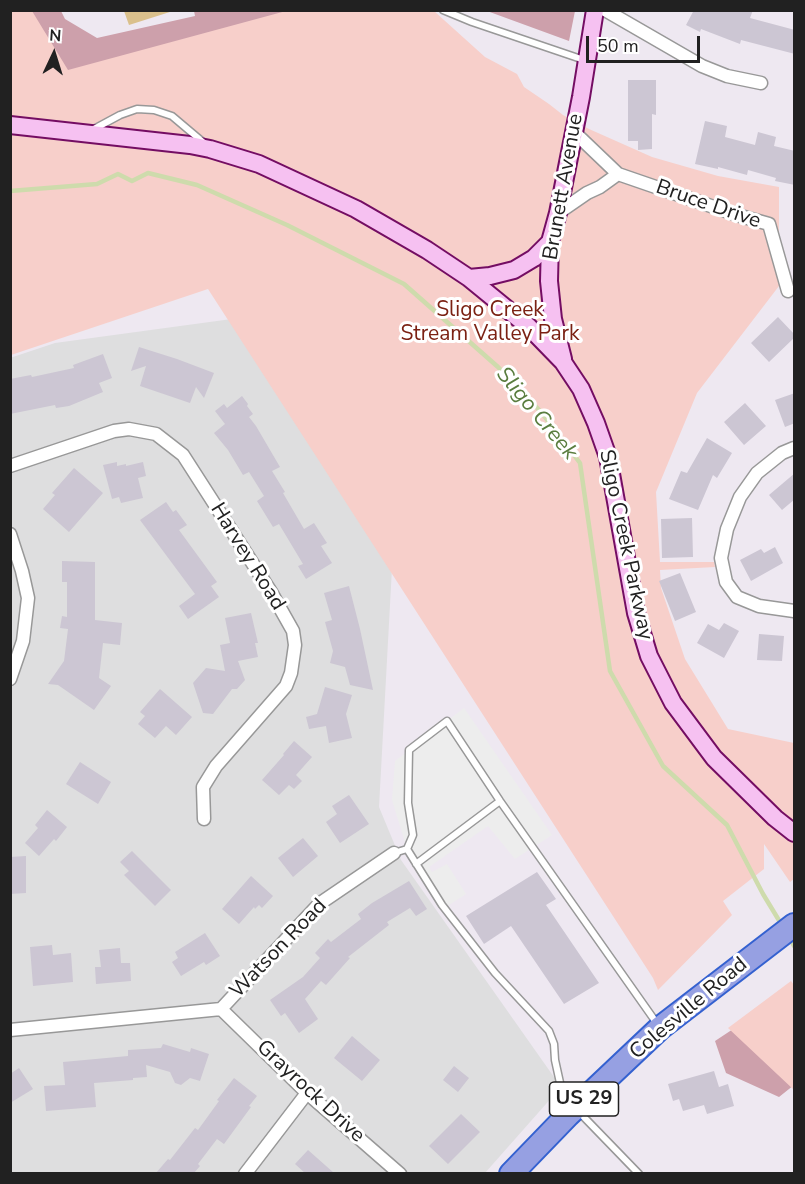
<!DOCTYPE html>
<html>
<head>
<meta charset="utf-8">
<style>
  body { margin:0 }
  #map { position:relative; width:805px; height:1184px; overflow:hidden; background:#eee8f1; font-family:"Nunito Sans",sans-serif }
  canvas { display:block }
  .frame { position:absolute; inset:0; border:12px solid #212121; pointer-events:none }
  .north { position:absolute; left:24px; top:24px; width:60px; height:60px; -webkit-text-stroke:4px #fff; paint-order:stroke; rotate:4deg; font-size:16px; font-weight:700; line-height:24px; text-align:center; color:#212121 }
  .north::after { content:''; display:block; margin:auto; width:21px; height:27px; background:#212121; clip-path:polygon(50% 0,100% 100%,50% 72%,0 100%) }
  .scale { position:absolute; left:586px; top:36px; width:114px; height:27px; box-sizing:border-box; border:3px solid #212121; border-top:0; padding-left:8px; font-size:18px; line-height:21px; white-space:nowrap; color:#212121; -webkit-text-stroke:4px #fff; paint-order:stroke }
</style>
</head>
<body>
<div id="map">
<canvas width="805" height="1184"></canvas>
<div class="frame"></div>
<div class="north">N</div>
<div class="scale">50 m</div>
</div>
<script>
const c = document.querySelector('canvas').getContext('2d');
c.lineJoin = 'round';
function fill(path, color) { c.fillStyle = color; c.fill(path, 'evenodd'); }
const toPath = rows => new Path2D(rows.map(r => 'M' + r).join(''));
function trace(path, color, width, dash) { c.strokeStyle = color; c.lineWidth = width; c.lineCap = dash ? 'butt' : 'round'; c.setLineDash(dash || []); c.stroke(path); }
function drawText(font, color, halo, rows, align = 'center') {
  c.font = font + ' "Nunito Sans",sans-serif'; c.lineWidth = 6; c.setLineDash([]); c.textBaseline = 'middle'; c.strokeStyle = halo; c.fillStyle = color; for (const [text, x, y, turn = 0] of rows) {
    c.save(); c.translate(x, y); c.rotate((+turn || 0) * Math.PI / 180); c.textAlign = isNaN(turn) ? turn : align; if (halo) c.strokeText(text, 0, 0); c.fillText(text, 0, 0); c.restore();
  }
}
const residential = toPath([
  [239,318,392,568,379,807,401,860,561,1087,485,1173,11,1173,10,358,55,343]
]);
const forest = toPath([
  [10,11,61,11,65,19,97,38,195,16,194,11,341,11,52,110],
  [487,11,575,10,575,11,569,41],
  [789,992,794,1085,779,1097,726,1073,715,1041]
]);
const park = toPath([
  [10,11,32,11,68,70,286,11,434,11,485,57,517,74,524,87,549,104,563,115,589,129,652,157,718,176,779,187,779,286,697,393,656,492,660,562,714,562,715,567,660,570,661,588,685,659,728,729,794,743,794,879,790,882,764,844,764,869,723,901,732,915,658,990,653,978,208,289,11,355],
  [791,981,794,985,794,1090,728,1028]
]);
const pitch = toPath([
  [124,11,124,10,173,11,129,25]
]);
const parking = toPath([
  [464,708,552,835,515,859,488,826,429,867,432,872,447,864,466,894,446,907,407,849,392,800,395,761]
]);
const stream = toPath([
  [10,191,97,184,118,174,132,181,148,173,197,185,287,225,404,284,498,367,541,412,580,463,610,671,663,766,727,825,763,894,783,927],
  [789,937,794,946]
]);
const building = toPath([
  [694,10,753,10,750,18,795,30,795,54,741,40,740,44,701,29,700,32,686,25],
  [628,80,656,80,656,115,652,114,652,149,638,150,638,141,628,141],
  [705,121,727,126,725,137,755,145,758,132,776,137,774,146,795,151,795,185,775,181,776,178,748,170,747,175,718,167,718,169,695,164],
  [778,317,795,335,795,337,769,362,751,343],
  [139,347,177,359,214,373,204,398,196,387,190,403,140,386,146,366,131,371],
  [103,354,112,378,99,383,103,392,69,406,56,408,55,405,10,414,10,379,31,375,32,377,74,368,73,365],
  [795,393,795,423,785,427,775,400],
  [242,396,248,404,247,406,253,414,249,417,256,426,280,467,272,471,285,492,283,493,304,529,314,523,327,543,321,546,332,563,306,579,298,566,303,564,279,524,273,527,257,501,264,496,249,472,243,475,228,450,214,433,225,424,215,411,224,404,227,408],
  [745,403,766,426,744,445,724,422],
  [707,438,732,453,717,478,713,475,698,510,669,499,681,471,687,473],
  [117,462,117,466,126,464,126,466,143,462,146,476,138,478,143,498,121,503,119,497,112,499,103,465],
  [74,468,103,493,69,532,43,509,55,495,52,493],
  [795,473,795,499,782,510,769,495],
  [166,502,173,512,176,510,187,525,179,530,217,582,211,586,219,597,188,619,179,606,195,594,140,520],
  [692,518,693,557,662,558,661,519],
  [775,547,783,563,751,581,740,560,761,549,764,553],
  [62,561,95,562,95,620,122,623,120,645,103,643,99,678,111,686,94,710,58,685,48,684,64,661,68,629,60,628,62,616,67,617,67,582,62,582],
  [680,573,696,612,675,621,659,581],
  [349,586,360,629,373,690,350,685,345,667,330,663,333,651,325,622,332,620,324,593],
  [251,613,258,643,255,643,258,657,238,661,245,680,237,689,232,689,213,714,203,713,193,683,206,668,225,671,220,645,230,643,225,618],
  [724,623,739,631,724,658,697,643,708,624,719,630],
  [759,634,784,636,782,661,757,660],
  [325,687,352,695,346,714,352,738,329,743,326,726,309,729,306,717,317,714],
  [160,689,192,717,176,735,166,726,155,738,138,724,145,716,140,712],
  [294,741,312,757,296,775,302,781,294,789,289,785,279,795,262,780,284,755,283,754],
  [80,762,111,782,98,804,66,784],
  [349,795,369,824,340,843,326,822,337,814,332,806],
  [47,810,67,827,56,841,54,839,39,856,25,843,38,828,35,825],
  [303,838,318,856,293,877,278,858],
  [132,851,171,890,155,906,124,875,129,871,120,862],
  [26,856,26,893,10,894,10,857],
  [537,872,556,899,546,905,599,983,564,1004,511,926,484,944,466,916],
  [251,876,273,896,262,908,259,905,255,909,254,907,239,924,222,909],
  [409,881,427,909,416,916,410,908,387,922,389,925,348,957,350,958,326,985,321,981,305,999,318,1019,299,1033,285,1013,281,1016,270,1000,303,977,320,958,315,953,328,939,331,942,361,919,358,914,372,903],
  [205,933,220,956,206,965,204,962,181,976,172,962,178,958,175,952],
  [52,945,53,955,71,953,73,982,33,986,30,947],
  [120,948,121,963,130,963,131,981,96,984,95,967,101,967,99,950],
  [352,1036,380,1060,362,1081,334,1058],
  [163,1044,190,1052,191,1048,209,1054,200,1081,190,1078,181,1085,175,1083,170,1072,146,1065,147,1077,133,1078,133,1080,94,1083,96,1107,46,1111,44,1086,65,1085,63,1062,128,1056,128,1050,161,1048],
  [454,1066,469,1078,458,1092,443,1080],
  [19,1068,33,1089,10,1103,10,1074],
  [714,1071,719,1087,728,1084,734,1106,707,1114,704,1105,683,1111,679,1099,673,1101,668,1084],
  [234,1078,257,1096,249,1106,251,1107,224,1144,217,1139,198,1164,200,1166,194,1173,156,1173,168,1159,170,1160,195,1128,198,1130,219,1101,217,1100],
  [461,1114,480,1132,448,1164,429,1146],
  [308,1150,334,1173,305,1173,295,1164]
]);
const lane = toPath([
  [443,10,472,22,587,61],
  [94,129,120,115,137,109,154,110,172,116,204,143],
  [407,849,413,835,408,803,409,750,447,721,500,801,658,1025],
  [394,853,407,849,442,905,495,973,549,1031,554,1044,555,1060,566,1110],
  [416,864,500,801],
  [578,1111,639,1174]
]);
const street = toPath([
  [605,10,702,66,727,76,761,83],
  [573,131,618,174,737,215,769,224,788,291],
  [558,213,587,193,600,187,618,174],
  [794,448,782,453,757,473,740,497,727,529,721,558,726,582,737,597,759,606,794,611],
  [10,466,114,431,129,429,156,434,183,455,271,592,293,631,295,645,291,673,286,686,216,766,203,787,204,819],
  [10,534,22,571,28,598,23,641,10,679],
  [221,1009,307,1093,400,1174],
  [10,1030,221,1009,319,904,394,853],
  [245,1174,307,1093]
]);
const secondary = toPath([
  [10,125,190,145,210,149,259,164,356,209,427,250,469,278,529,327,563,362,581,389,596,423,608,457,636,613,649,656,673,703,714,758,775,818,794,833],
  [469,278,490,276,514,270,534,258,550,242],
  [563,359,553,319,549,281,550,242,558,213,581,97,595,10]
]);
const highway = toPath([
  [511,1174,568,1115,660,1028,794,925]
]);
const shields = [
  [584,1099,69]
];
const shieldNames = [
  ["US 29",584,1099]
];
const streetNames = [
  ["Brunett Avenue",564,187,-80],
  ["Bruce Drive",708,205,19],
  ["Sligo Creek Parkway",625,545,78],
  ["Harvey Road",247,557,58],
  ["Watson Road",279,949,-46],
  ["Colesville Road",689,1009,-40],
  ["Grayrock Drive",310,1092,43]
];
const parkNames = [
  ["Sligo Creek",490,311],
  ["Stream Valley Park",490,335]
];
const waterNames = [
  ["Sligo Creek",536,414,50]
];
fill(residential, '#dededf');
fill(forest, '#cda0ab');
fill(park, '#f7cfca');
fill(pitch, '#dac08c');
fill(parking, '#ededed');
trace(stream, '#cedbac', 4.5);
fill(building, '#ccc6d3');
trace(lane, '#989898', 9);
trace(street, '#989898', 15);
trace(secondary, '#740d63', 20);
trace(highway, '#3461d0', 26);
trace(lane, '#fff', 6);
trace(street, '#fff', 12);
trace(secondary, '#f6c1f1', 16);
trace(highway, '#96a0e2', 22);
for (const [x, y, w] of shields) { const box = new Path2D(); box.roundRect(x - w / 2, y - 17, w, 34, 4.5); c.fillStyle = '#fff'; c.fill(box); trace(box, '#212121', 1.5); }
drawText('bold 20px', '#212121', null, shieldNames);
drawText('21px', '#212121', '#fff', streetNames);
drawText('21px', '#7b2113', '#fff', parkNames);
drawText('italic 22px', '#5a7d3f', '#fff', waterNames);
</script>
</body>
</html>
